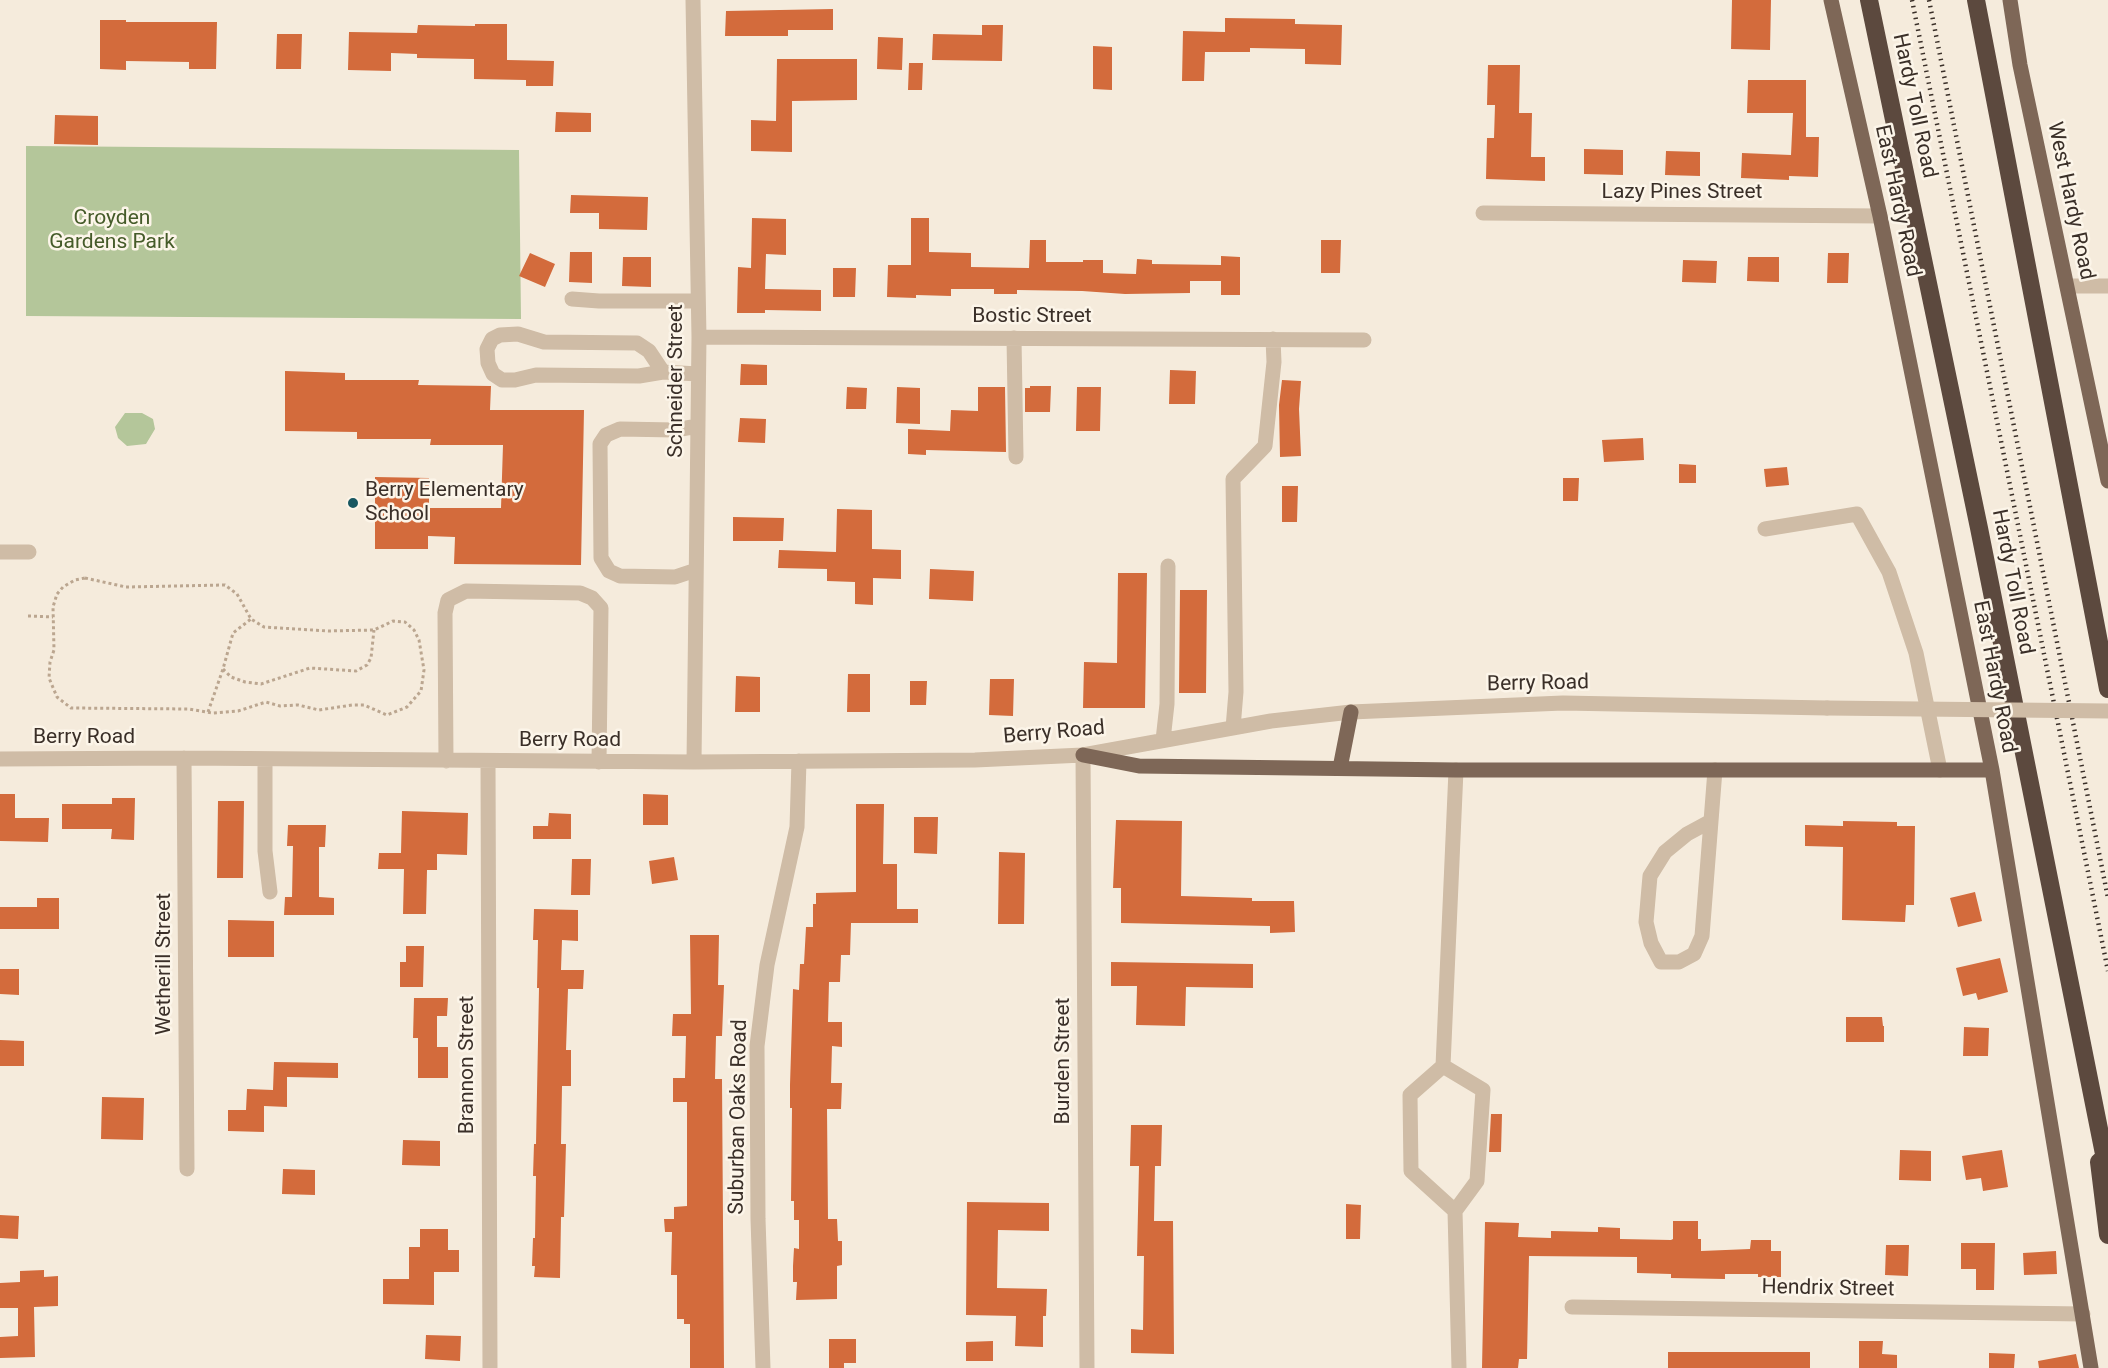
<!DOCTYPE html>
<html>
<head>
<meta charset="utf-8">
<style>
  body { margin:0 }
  canvas { display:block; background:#f5ebdc }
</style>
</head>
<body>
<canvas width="2108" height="1368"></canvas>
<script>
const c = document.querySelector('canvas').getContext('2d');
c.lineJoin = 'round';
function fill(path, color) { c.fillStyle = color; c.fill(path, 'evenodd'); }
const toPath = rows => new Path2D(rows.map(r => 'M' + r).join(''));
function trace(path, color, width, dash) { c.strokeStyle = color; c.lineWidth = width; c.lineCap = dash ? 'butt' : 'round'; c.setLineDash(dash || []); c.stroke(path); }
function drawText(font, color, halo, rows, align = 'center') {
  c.font = font + ' Roboto,sans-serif'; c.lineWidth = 5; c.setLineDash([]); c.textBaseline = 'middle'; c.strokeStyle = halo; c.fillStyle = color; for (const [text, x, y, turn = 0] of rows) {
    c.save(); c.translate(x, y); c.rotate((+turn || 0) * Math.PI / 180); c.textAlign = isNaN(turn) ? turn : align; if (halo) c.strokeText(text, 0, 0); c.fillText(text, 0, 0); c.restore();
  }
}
const green = toPath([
  [26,146,519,150,521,319,26,316],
  [125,413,142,413,153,419,155,429,146,444,127,446,118,438,115,427]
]);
const building = toPath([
  [1732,0,1771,0,1770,50,1731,49],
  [833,9,833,30,788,30,788,36,725,36,726,11],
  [1225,18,1295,19,1295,24,1342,25,1341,65,1305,64,1305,49,1250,48,1250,52,1205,52,1204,81,1182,81,1183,31,1225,32],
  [100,20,126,20,126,22,217,22,216,69,189,69,189,62,126,61,126,70,100,69],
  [475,24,507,24,507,60,554,61,553,86,526,86,526,80,474,79,474,59,417,58,417,54,391,53,391,71,348,70,349,32,417,33,418,25,475,26],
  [982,25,1003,25,1002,61,932,60,933,34,982,35],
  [277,34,302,34,301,69,276,69],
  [878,37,903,38,902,70,877,69],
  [1093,46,1112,47,1112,90,1093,89],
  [777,59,857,59,857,100,792,101,792,152,751,151,751,120,776,121],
  [909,63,923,63,922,90,908,90],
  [1488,65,1520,65,1519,113,1532,113,1531,157,1545,157,1545,181,1486,179,1487,138,1494,138,1495,105,1487,105],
  [1748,80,1806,80,1806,137,1819,137,1818,177,1789,176,1789,180,1741,178,1742,153,1791,155,1793,113,1747,113],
  [556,112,591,113,591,132,555,132],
  [55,115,98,116,98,145,54,144],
  [1584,149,1623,150,1623,175,1584,174],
  [1666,151,1700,152,1700,176,1665,175],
  [571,195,648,197,647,230,599,229,599,213,570,213],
  [752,218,786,219,786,255,766,254,765,289,821,290,821,311,765,310,765,313,737,313,738,267,751,268],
  [911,218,929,218,929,252,971,253,971,267,1029,268,1030,240,1046,240,1046,262,1083,262,1083,260,1103,260,1103,273,1136,274,1137,259,1152,260,1152,264,1221,265,1221,256,1240,257,1240,295,1221,295,1221,281,1190,281,1190,293,1125,294,1082,291,1017,290,1017,294,994,294,994,289,951,289,951,296,916,295,916,298,887,297,888,265,911,265],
  [1321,240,1341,240,1340,273,1321,273],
  [570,252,592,252,592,283,569,282],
  [530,253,555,264,545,287,519,276],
  [1828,253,1849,253,1848,283,1827,283],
  [623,257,651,257,651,287,622,286],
  [1748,257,1779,257,1779,282,1747,281],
  [1683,260,1717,261,1716,283,1682,282],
  [833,268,856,268,855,297,833,297],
  [741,364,767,365,767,385,740,385],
  [1170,370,1196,371,1195,404,1169,404],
  [285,371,345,373,345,380,419,380,418,385,491,386,490,410,584,410,581,565,454,564,455,537,428,536,428,549,375,549,375,477,429,478,429,508,501,508,503,445,430,445,431,439,357,439,357,432,285,431],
  [1282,380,1301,381,1299,409,1301,456,1280,457,1279,405],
  [1030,386,1051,386,1050,412,1025,412,1025,388,1030,388],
  [847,387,867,388,866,409,846,409],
  [897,387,920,388,920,424,896,423],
  [978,387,1005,387,1006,452,926,450,926,455,908,454,908,429,950,431,951,410,978,411],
  [1077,387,1101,387,1100,431,1076,431],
  [740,418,766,419,765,443,738,442],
  [1643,438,1644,460,1604,462,1602,440],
  [1679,464,1696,465,1696,483,1679,483],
  [1787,467,1789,485,1766,487,1764,469],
  [1563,478,1579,478,1578,501,1563,501],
  [1282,486,1298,486,1297,522,1282,522],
  [837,509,872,510,872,549,901,550,901,579,873,578,873,605,855,604,855,582,827,581,827,569,778,568,779,550,836,552],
  [733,517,784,518,783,541,733,541],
  [930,569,974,571,973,601,929,599],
  [1118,573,1147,573,1145,708,1083,708,1084,662,1117,663],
  [1180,590,1207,590,1206,693,1179,693],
  [848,674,870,674,870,712,847,712],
  [736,676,760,677,760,712,735,712],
  [990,679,1014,679,1013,716,989,715],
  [910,681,927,681,926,705,910,705],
  [0,794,15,794,15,818,49,818,48,842,0,841],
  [643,794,668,795,668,825,643,825],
  [112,798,135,798,134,840,111,839,112,829,62,829,62,804,112,804],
  [218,801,244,801,243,878,217,878],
  [856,804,884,804,883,864,897,864,897,909,918,909,918,923,851,923,850,955,841,955,840,982,829,982,828,1022,842,1022,842,1047,832,1046,831,1083,842,1083,841,1109,827,1109,828,1219,837,1219,838,1241,842,1241,842,1265,837,1266,837,1299,796,1300,797,1282,793,1282,793,1266,794,1248,799,1249,799,1220,794,1220,794,1201,791,1201,792,1108,790,1108,790,1085,793,989,799,990,800,964,804,964,806,927,813,927,813,904,816,904,816,893,856,892],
  [402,811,468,813,467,855,437,854,437,870,427,870,426,914,403,914,404,869,378,869,379,853,401,853],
  [549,813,571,814,571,839,533,839,533,826,548,826],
  [914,817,938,817,937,854,914,853],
  [1116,820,1182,821,1181,896,1252,898,1252,901,1294,901,1295,932,1270,933,1270,926,1121,923,1121,888,1113,888],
  [1843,821,1897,822,1897,826,1915,826,1914,905,1906,905,1905,922,1842,920,1843,847,1805,846,1805,825,1843,826],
  [288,825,326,825,325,847,319,847,319,897,334,898,334,915,284,915,285,897,292,897,293,846,287,846],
  [999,852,1025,853,1024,924,998,924],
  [674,857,678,880,652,884,649,861],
  [572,859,591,859,590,895,571,895],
  [1975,892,1982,921,1958,927,1950,898],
  [37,898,59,898,59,929,0,929,0,907,37,907],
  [534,909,578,910,578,941,562,940,561,970,584,970,583,989,568,989,566,1050,571,1050,571,1086,562,1086,561,1144,566,1144,564,1217,561,1217,560,1278,534,1277,535,1266,532,1266,533,1238,535,1238,536,1176,533,1176,534,1144,536,1144,539,988,537,988,538,940,533,940],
  [228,920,274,921,274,957,228,957],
  [690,935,719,935,718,985,724,985,722,1036,716,1036,715,1079,722,1079,724,1368,690,1368,690,1324,684,1324,684,1319,677,1319,677,1275,671,1275,672,1232,665,1232,664,1219,674,1219,674,1207,687,1206,687,1102,673,1102,673,1078,685,1078,686,1036,672,1036,673,1014,691,1014],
  [406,946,424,946,423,987,400,987,400,962,406,962],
  [2000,958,2008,992,1978,1000,1976,993,1963,996,1956,968],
  [1111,962,1253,964,1253,988,1186,987,1185,1026,1136,1025,1137,986,1111,986],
  [0,969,19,969,19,995,0,994],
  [414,998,448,998,447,1016,437,1016,437,1047,448,1047,448,1078,418,1078,418,1038,413,1038],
  [1846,1017,1882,1017,1883,1026,1884,1026,1884,1042,1846,1042],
  [1964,1027,1989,1028,1988,1056,1963,1056],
  [0,1040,24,1041,24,1066,0,1066],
  [274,1062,338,1063,338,1078,287,1077,287,1107,264,1106,264,1132,228,1131,228,1110,246,1110,247,1089,273,1090],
  [102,1097,144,1098,143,1140,101,1139],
  [1491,1114,1502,1114,1501,1152,1489,1152],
  [1131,1125,1162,1125,1161,1166,1155,1166,1154,1221,1173,1221,1174,1354,1131,1353,1131,1329,1143,1330,1144,1256,1137,1256,1139,1166,1130,1166],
  [403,1140,440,1141,440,1166,402,1165],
  [1900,1150,1931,1151,1931,1181,1899,1180],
  [2002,1150,2008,1187,1983,1191,1981,1178,1966,1180,1962,1156],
  [283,1169,315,1170,315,1195,282,1194],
  [967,1202,1049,1203,1049,1231,998,1230,997,1288,1047,1289,1046,1316,1043,1316,1043,1347,1015,1346,1016,1316,966,1315],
  [1346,1204,1361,1205,1360,1239,1346,1239],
  [0,1215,19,1216,18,1239,0,1238],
  [1673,1221,1698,1221,1698,1239,1701,1239,1701,1251,1750,1249,1751,1240,1771,1240,1771,1251,1781,1251,1781,1277,1758,1277,1758,1274,1725,1274,1725,1279,1671,1278,1671,1274,1637,1273,1637,1257,1529,1256,1527,1359,1519,1359,1518,1368,1482,1368,1485,1222,1519,1223,1518,1237,1551,1238,1551,1231,1598,1232,1598,1227,1620,1228,1620,1239,1671,1240,1673,1239],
  [420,1229,448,1229,448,1250,459,1250,459,1272,434,1272,434,1305,383,1304,383,1279,409,1279,409,1247,420,1247],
  [1961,1243,1995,1243,1994,1290,1976,1290,1976,1269,1961,1269],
  [1886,1245,1909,1245,1908,1276,1885,1275],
  [2056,1251,2057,1274,2024,1275,2023,1253],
  [44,1270,44,1277,58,1276,58,1306,34,1307,35,1357,0,1358,0,1337,18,1336,18,1308,0,1308,0,1283,20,1282,20,1271],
  [426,1335,461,1336,460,1361,425,1359],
  [829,1339,856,1339,856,1363,844,1363,844,1368,829,1368],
  [993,1341,993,1361,966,1361,966,1342],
  [1859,1341,1883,1341,1882,1354,1897,1355,1897,1368,1859,1368],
  [1668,1352,1810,1352,1810,1368,1668,1368],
  [1989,1353,2015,1354,2014,1368,1989,1368],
  [2076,1354,2079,1368,2039,1368,2038,1361]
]);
const path = toPath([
  [85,578,126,587,225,585,237,594,251,619,264,627,328,631,374,630,393,621,405,622,414,630,419,640,424,670,421,691,407,707,387,715,364,705,352,705,319,710,298,705,280,706,266,702,238,711,213,713,189,709,71,708,57,697,49,678,50,662,54,650,53,607,57,594,63,587,75,580,85,578],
  [28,616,53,617],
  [223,669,231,677,245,682,261,684,310,668,356,671,367,665,371,658,374,630],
  [208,712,223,669,233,633,251,619]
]);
const minor = toPath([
  [693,0,699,337,694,762],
  [1483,213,1880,216],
  [2067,286,2108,286],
  [572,299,599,301,698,301],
  [699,337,1364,340],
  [1014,338,1016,457],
  [663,372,649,351,637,343,544,342,518,334,500,335,492,339,487,349,488,363,493,374,502,380,515,380,536,375,639,376,663,372,698,374],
  [1765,529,1857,514,1889,572,1916,653,1940,770],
  [0,552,29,552],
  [696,570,675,577,620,576,609,571,601,558,600,444,606,435,620,429,675,430,698,426],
  [1233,728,1236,692,1233,479,1265,446,1274,362,1273,339],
  [1163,740,1167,704,1168,566],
  [1083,755,1087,1368],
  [184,758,187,1169],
  [0,759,184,758,694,762,975,760,1083,755,1271,721,1351,712,1563,703,1827,708],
  [265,759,265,851,270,892],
  [446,761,445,613,448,600,466,591,580,593,592,598,601,608,599,762],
  [488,761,490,1368],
  [1711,821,1687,834,1665,852,1650,876,1646,922,1651,943,1661,962,1679,962,1694,954,1702,936,1715,770],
  [1443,1066,1483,1090,1477,1181,1455,1211,1411,1171,1410,1095,1443,1066,1456,770],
  [1455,1211,1459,1368],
  [1572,1307,2083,1314],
  [763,1368,758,1219,757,1046,767,965,797,827,799,761]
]);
const major = toPath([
  [1831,0,1880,216,1992,770,2091,1368],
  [2010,0,2020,65,2108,481],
  [1083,755,1139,766,1456,770,1992,770],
  [1340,768,1351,712]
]);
const highway = toPath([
  [1869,0,1979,528,2108,1174],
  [1976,0,2108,689],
  [2099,1162,2108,1235]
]);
const rail = toPath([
  [1912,0,2108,971],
  [1929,0,2108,898]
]);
const minorBridge = toPath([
  [1827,708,2108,711]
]);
const markers = [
  [353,503,6,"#185761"]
];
const streetNames = [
  ["Hardy Toll Road",1914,106,78],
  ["Lazy Pines Street",1682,193],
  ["East Hardy Road",1897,201,78],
  ["West Hardy Road",2070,201,78],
  ["Bostic Street",1032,317],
  ["Schneider Street",677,381,-90],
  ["Hardy Toll Road",2012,582,79],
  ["East Hardy Road",1994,677,79],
  ["Berry Road",1538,684,-1],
  ["Berry Road",1054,733,-5],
  ["Berry Road",84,738],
  ["Berry Road",570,741],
  ["Wetherill Street",165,964,-90],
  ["Burden Street",1064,1061,-90],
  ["Brannon Street",468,1065,-90],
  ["Suburban Oaks Road",739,1117,-89],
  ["Hendrix Street",1828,1289,1]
];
const parkNames = [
  ["Croyden",112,219],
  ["Gardens Park",112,243]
];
const poiNames = [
  ["Berry Elementary",365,491],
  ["School",365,515]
];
fill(green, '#b4c69a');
fill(building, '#d36b3c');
trace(path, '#bba690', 3, [3, 3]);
trace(minor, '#cfbca6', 15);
trace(major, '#7e6757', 15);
trace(highway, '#5c493e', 18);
trace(rail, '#3a2f28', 4.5, [1.5, 4.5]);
trace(minorBridge, '#cfbca6', 15);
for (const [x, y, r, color] of markers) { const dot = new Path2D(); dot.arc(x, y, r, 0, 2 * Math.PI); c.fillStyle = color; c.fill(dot); trace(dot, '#fcf5e9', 2); }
drawText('21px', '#3a2f28', '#fcf5e9', streetNames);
drawText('21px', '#455b29', '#fcf5e9', parkNames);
drawText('21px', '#3a2f28', '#fcf5e9', poiNames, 'left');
</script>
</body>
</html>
